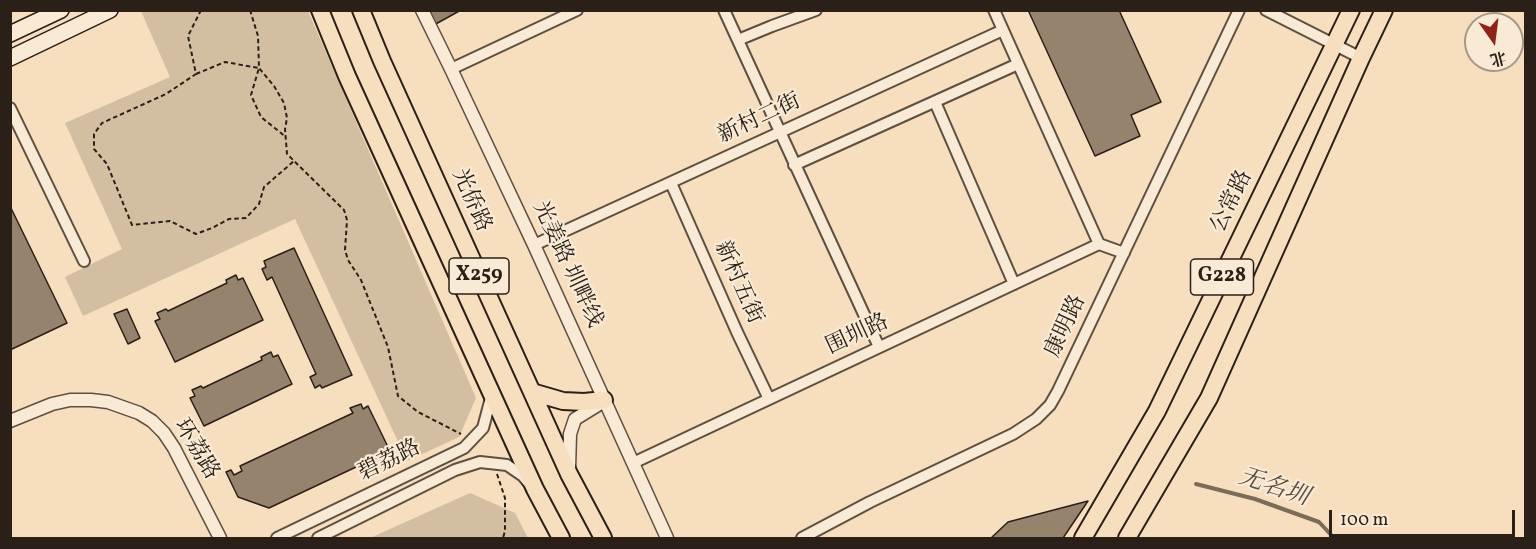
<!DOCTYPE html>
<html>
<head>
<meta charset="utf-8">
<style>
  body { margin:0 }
  #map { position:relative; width:1536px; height:549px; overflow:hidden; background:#f6debe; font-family:Vollkorn,"Noto Serif SC",serif }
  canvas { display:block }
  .frame { position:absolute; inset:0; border:12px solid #2b2017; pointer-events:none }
  .north { position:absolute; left:1464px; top:12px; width:60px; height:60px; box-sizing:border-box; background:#f9ead5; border:2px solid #a79989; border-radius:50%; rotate:166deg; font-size:16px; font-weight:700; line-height:24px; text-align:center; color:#2b2017 }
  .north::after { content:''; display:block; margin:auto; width:21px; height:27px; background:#8f2418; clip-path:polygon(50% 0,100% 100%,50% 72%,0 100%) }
  .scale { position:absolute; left:1329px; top:510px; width:186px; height:27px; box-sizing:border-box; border:3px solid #2b2017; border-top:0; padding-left:8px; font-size:18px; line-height:21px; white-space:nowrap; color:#2b2017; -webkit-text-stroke:4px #f9ead5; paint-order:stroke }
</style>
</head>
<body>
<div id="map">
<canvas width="1536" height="549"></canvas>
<div class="frame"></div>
<div class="north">北</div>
<div class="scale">100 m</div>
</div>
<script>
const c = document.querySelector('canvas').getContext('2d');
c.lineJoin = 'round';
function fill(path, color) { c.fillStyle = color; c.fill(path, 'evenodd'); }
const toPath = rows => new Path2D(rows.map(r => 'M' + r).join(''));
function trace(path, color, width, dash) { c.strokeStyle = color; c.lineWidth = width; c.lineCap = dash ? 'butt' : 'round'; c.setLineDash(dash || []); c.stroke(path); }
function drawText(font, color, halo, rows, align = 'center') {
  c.font = font + ' Vollkorn,"Noto Serif SC",serif'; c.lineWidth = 4.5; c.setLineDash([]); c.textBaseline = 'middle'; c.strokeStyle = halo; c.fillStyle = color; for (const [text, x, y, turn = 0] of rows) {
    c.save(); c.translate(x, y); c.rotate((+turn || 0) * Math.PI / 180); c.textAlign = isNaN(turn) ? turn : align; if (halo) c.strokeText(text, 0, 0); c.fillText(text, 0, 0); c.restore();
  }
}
const green = toPath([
  [141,11,308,11,476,398,459,437,407,461,295,219,83,316,65,277,122,249,65,123,170,77],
  [470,493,515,513,528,538,370,538]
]);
const stream = toPath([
  [1196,484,1255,499,1319,522,1334,538]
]);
const building = toPath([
  [426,10,461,10,434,25,426,10],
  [1028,10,1119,10,1161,102,1131,115,1140,136,1095,156,1028,10],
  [10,206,67,323,10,350,10,206],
  [294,248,352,375,322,388,320,385,315,388,310,377,316,374,272,277,267,280,262,269,266,267,264,261,294,248],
  [236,275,238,280,243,278,263,320,175,362,155,321,160,319,157,313,166,309,168,311,227,283,226,280,236,275],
  [127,309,140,338,128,344,114,314,127,309],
  [271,352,273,357,278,355,292,384,204,426,190,398,195,396,192,390,201,386,203,388,262,360,261,357,271,352],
  [361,404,363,409,368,406,390,451,269,508,238,497,226,472,231,470,234,475,242,471,240,466,353,413,350,408,361,404],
  [1088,501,1063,538,991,538,1008,522,1088,501]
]);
const path = toPath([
  [201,10,188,36,196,74,166,94,102,123,94,134,94,149,107,164,132,225,170,221,196,234,212,228,229,219,246,218,259,204,264,187,294,161],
  [250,10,258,36,259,68,274,86,284,103,287,118,285,129,287,154,344,210,347,220,345,250,348,260,361,280,388,347,398,396,418,412,461,434],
  [196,74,225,62,259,68,251,95,261,117,286,137],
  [497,474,505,498,505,531,503,538]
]);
const minor = toPath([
  [724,10,879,347],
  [994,10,1099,244,1124,253],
  [1266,10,1361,58],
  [738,40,772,26,816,10],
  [451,69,577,10],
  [935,102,1014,284],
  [10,108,84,261],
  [794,165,1018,64],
  [671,183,737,332,769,399],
  [534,245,1003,30],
  [633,463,1099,244],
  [277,538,464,448,483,428,492,394],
  [318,538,455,470,480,462,507,465,523,476,528,482],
  [802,538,870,502,1013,434,1036,419,1050,405,1058,391,1239,10]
]);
const tertiary = toPath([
  [422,10,451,69,534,245,667,538],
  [10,421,52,404,70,400,91,400,108,402,139,413,152,421,164,433,174,448,220,538],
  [569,469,570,434,575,419,601,403]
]);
const secondary = toPath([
  [10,34,61,10],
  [10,58,110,10]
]);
const primary = toPath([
  [320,10,347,76,535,489,561,538],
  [361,10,382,61,569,474,603,538],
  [532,392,563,401,584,402,604,400]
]);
const trunk = toPath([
  [1083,538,1157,411,1351,10],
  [1127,538,1209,398,1361,58,1384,10]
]);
const shields = [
  [479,276,60],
  [1222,277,63]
];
const shieldNames = [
  ["X259",479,276],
  ["G228",1222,277]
];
const streetNames = [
  ["新村二街",760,120,-25],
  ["光侨路",470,201,66],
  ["公常路",1233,202,-64],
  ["光姜路 圳畔线",566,265,65],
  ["新村五街",737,283,66],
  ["康明路",1067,327,-65],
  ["围圳路",858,336,-25],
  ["环荔路",195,450,59],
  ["碧荔路",390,462,-26]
];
const waterNames = [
  ["无名圳",1273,489,18]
];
fill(green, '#d3bea2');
trace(stream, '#7b6b59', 4);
fill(building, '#95836e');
trace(building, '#2b2017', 1.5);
trace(minor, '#5e5041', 14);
trace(tertiary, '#5e5041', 15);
trace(secondary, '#2b2017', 18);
trace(primary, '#2b2017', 20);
trace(trunk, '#2b2017', 20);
trace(path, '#2b2017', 2, [4.5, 3]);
trace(minor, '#f9ead5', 10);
trace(tertiary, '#f9ead5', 12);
trace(secondary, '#f9ead5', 15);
trace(primary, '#f6debe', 16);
trace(trunk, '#f6debe', 16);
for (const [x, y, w] of shields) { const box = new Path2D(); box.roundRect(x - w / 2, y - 18, w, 36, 4.5); c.fillStyle = '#f9ead5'; c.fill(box); trace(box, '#2b2017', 1.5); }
drawText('bold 21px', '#2b2017', null, shieldNames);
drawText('22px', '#2b2017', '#f9ead5', streetNames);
drawText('italic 24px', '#5a4c3e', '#f9ead5', waterNames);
</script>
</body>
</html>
